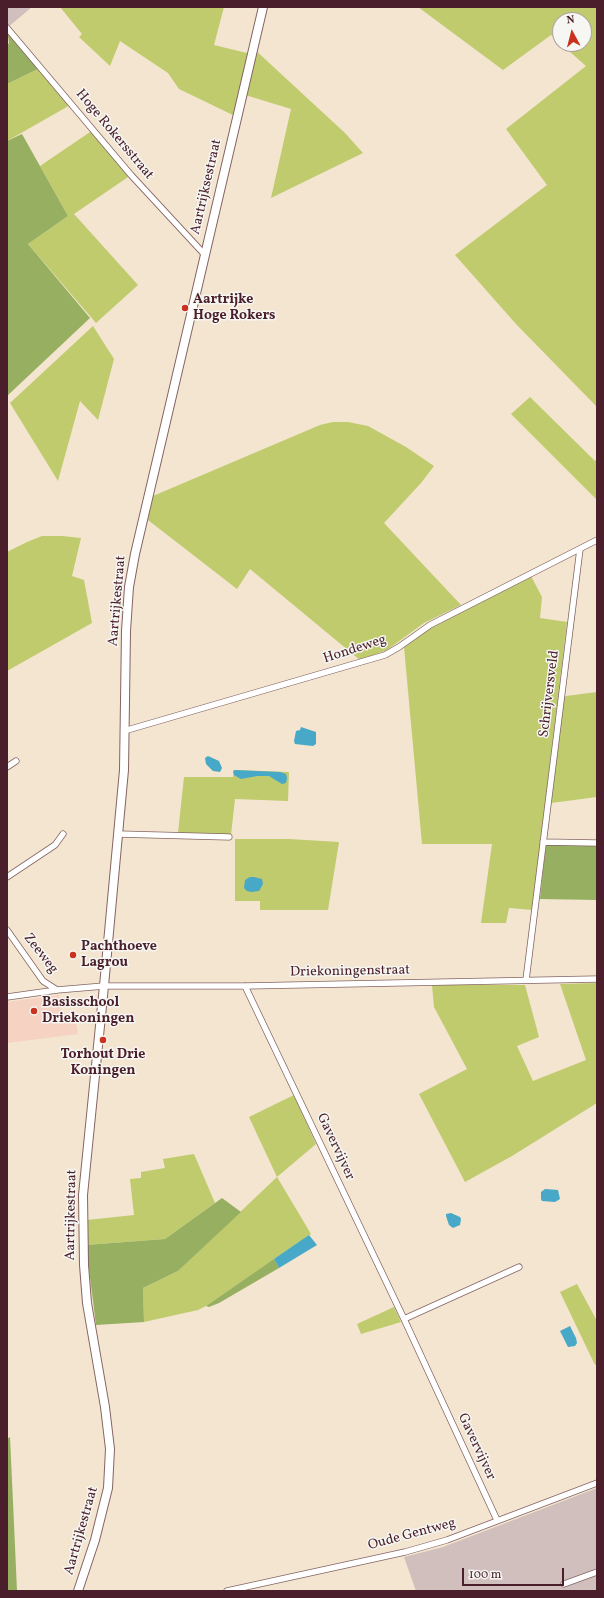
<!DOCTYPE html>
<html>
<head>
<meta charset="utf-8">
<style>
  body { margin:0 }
  #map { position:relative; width:604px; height:1598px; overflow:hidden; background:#f3e5cf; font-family:Vollkorn,serif }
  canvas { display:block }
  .frame { position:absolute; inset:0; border:8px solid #4a1f2b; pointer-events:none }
  .north { position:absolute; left:552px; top:12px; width:40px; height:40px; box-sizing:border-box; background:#f6f6f2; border:1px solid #b1a0a2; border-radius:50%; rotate:353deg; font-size:11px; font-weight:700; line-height:16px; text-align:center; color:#4a1f2b }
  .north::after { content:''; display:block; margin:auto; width:14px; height:18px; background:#c8321e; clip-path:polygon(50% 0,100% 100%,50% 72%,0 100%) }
  .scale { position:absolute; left:462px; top:1568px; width:102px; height:18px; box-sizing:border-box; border:2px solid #4a1f2b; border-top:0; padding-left:5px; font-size:12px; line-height:14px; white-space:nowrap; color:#4a1f2b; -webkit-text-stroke:3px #f6f6f2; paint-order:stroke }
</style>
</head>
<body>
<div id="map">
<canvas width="604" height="1598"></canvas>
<div class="frame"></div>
<div class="north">N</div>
<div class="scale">100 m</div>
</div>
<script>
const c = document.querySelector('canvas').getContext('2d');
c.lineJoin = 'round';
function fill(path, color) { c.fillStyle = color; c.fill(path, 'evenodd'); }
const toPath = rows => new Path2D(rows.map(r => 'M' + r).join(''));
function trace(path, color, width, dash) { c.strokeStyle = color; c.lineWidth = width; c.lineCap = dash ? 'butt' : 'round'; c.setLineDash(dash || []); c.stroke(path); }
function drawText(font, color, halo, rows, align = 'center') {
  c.font = font + ' Vollkorn,serif'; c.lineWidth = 3; c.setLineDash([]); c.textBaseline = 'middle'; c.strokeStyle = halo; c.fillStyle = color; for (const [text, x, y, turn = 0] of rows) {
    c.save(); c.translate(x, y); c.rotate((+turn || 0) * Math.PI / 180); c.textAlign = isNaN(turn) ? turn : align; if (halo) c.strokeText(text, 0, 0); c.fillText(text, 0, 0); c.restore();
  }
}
const built = toPath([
  [59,995,62,1022,76,1021,78,1034,7,1043,7,1002]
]);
const industrial = toPath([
  [7,7,32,7,7,28],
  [597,1488,597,1591,416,1591,404,1557,443,1547]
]);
const green = toPath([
  [60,7,224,7,214,45,251,54,253,48,345,133,363,153,271,198,291,109,242,94,237,117,179,89,168,73,120,41,110,66,79,37,82,34],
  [418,7,597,7,597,407,516,324,455,255,547,185,506,129,586,66,561,44,584,44,584,20,560,20,560,43,551,35,503,70],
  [40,68,72,104,7,141,7,84],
  [93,130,131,175,74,214,138,285,96,323,28,244,68,216,40,166],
  [93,326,114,359,98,420,80,401,58,481,10,403],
  [530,397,595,461,597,458,597,500,511,414],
  [333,422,348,422,368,426,406,447,434,466,421,483,384,523,461,605,424,623,387,650,360,660,250,569,237,589,148,520,153,496,320,425],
  [42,536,62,536,81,538,72,576,84,580,92,623,7,671,7,552,27,542],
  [531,576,542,597,540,618,567,622,540,845,533,910,509,908,506,923,481,923,492,844,422,844,404,647,422,633],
  [597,692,597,797,551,803,563,698,566,696],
  [234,770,289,772,288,801,235,799,231,835,178,833,184,777,233,777],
  [235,839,289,839,339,842,328,910,260,910,260,901,235,901],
  [597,983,597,1103,512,1156,465,1182,419,1094,467,1069,434,1007,432,985,525,985,539,1037,517,1046,533,1081,586,1060,560,984],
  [294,1095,316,1144,277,1177,311,1234,206,1306,198,1310,144,1322,143,1288,178,1271,277,1177,249,1117],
  [194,1154,215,1203,165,1239,86,1245,87,1220,134,1215,130,1179,141,1178,141,1172,165,1168,163,1159],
  [577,1284,597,1321,597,1364,595,1365,560,1292],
  [394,1307,401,1322,361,1334,357,1324]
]);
const forest = toPath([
  [7,28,40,68,7,84,7,46,9,43],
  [22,134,68,216,28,244,90,318,7,396,7,141],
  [546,843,597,845,597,900,540,899],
  [222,1198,241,1212,178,1271,143,1288,144,1322,96,1325,86,1245,165,1239],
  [274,1259,279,1268,219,1303,209,1307,206,1306],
  [10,1437,14,1524,17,1591,7,1591,7,1439]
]);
const water = toPath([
  [301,727,316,732,316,744,313,746,295,744,294,741,296,731,300,730],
  [208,756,219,761,222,768,220,772,213,771,206,764,205,758],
  [235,770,280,772,286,774,287,778,286,783,282,784,269,776,257,776,241,779,234,775,233,771],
  [250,877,254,877,262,879,263,884,259,891,251,892,247,891,244,888,245,880],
  [545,1189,558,1190,560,1199,555,1202,542,1201,541,1199,541,1192],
  [451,1213,460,1217,461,1219,460,1225,453,1228,449,1225,446,1216,446,1214],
  [309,1235,317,1245,279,1268,274,1259],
  [570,1326,576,1338,577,1343,575,1346,568,1347,560,1331]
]);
const street = toPath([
  [7,28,131,175,205,255],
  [124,731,385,655,399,647,430,625,597,540],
  [7,767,16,761],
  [118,834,229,837],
  [543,842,597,843],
  [7,877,55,845,63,834],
  [7,930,43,981,57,990],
  [526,980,580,549],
  [245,986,404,1319,497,1520],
  [7,997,57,990,104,986,245,986,597,979],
  [404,1319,519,1267],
  [564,1584,597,1572],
  [227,1591,405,1552,447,1540,597,1483]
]);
const secondary = toPath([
  [78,1591,95,1540,108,1488,110,1449,105,1407,87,1303,84,1265,83,1195,104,986,124,770,126,631,129,587,135,554,263,7]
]);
const markers = [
  [185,308,4,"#c8321e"],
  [73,955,4,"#c8321e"],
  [34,1011,4,"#c8321e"],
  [103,1040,4,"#c8321e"]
];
const streetNames = [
  ["Hoge Rokersstraat",114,135,50],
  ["Aartrijksestraat",207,187,-77],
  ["Aartrijkestraat",118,601,-85],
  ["Hondeweg",355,650,-18],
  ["Schrijversveld",550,694,-83],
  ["Zeeweg",40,954,52],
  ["Driekoningenstraat",350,972,-1],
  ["Gavervijver",335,1147,65],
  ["Aartrijkestraat",72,1215,-89],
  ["Gavervijver",476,1447,65],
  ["Aartrijkestraat",82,1531,-74],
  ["Oude Gentweg",412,1535,-15]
];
const poiNames = [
  ["Aartrijke",193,300],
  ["Hoge Rokers",193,316],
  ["Pachthoeve",81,947],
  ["Lagrou",81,963],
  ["Basisschool",42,1003],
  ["Driekoningen",42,1019],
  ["Torhout Drie",103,1055,"center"],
  ["Koningen",103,1071,"center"]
];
fill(built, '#f6d2c3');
fill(industrial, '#d1bfbd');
fill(green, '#bfcb6d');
fill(forest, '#97af60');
fill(water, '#47a8c7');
trace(street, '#856464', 7);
trace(secondary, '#856464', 10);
trace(street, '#fff', 5.5);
trace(secondary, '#fff', 8);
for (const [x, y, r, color] of markers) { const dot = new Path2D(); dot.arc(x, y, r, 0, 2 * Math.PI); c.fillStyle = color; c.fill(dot); trace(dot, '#f6f6f2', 1.5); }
drawText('14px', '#4a1f2b', '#f6f6f2', streetNames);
drawText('bold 14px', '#4a1f2b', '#f6f6f2', poiNames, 'left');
</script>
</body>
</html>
